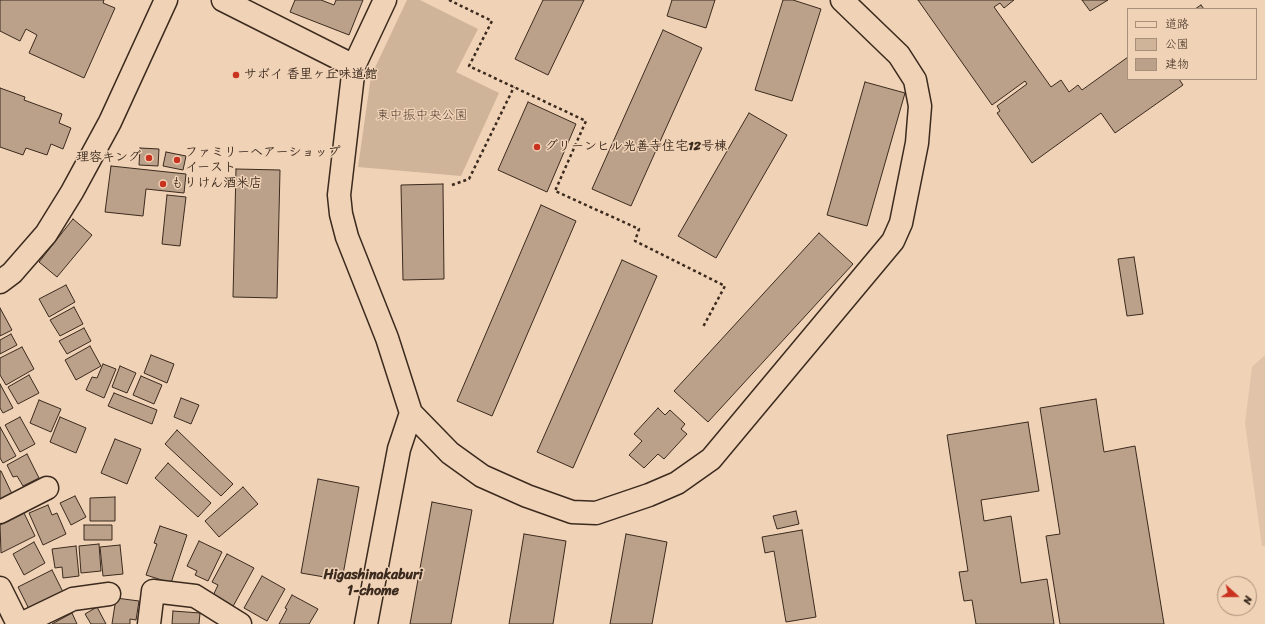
<!DOCTYPE html>
<html>
<head>
<meta charset="utf-8">
<style>
  body { margin:0 }
  #map { position:relative; width:1265px; height:624px; overflow:hidden; background:#f0d2b6; font-family:Sriracha,"Klee One",sans-serif }
  canvas { display:block }
  .legend { position:absolute; left:1127px; top:8px; width:130px; height:72px; box-sizing:border-box; background:#f0d2b6; border:1px solid #a88f79; margin:0; padding:5px 7px; list-style:none; font-size:12px; color:#3b2a1e }
  .legend li { display:flex; align-items:center; gap:8px; height:20px }
  .legend b { width:20px; border:1px solid #a88f79 }
  .north { position:absolute; left:1217px; top:576px; width:40px; height:40px; box-sizing:border-box; background:#f0d2b6; border:1px solid #a88f79; border-radius:50%; rotate:111deg; font-size:11px; font-weight:700; line-height:16px; text-align:center; color:#3b2a1e }
  .north::after { content:''; display:block; margin:auto; width:14px; height:18px; background:#c8321e; clip-path:polygon(50% 0,100% 100%,50% 72%,0 100%) }
</style>
</head>
<body>
<div id="map">
<canvas width="1265" height="624"></canvas>
<ul class="legend">
<li><b style="height:5px;background:#f0d2b6"></b>道路</li>
<li><b style="height:11px;background:#cfb49a"></b>公園</li>
<li><b style="height:11px;background:#bba18a"></b>建物</li>
</ul>
<div class="north">N</div>
</div>
<script>
const c = document.querySelector('canvas').getContext('2d');
c.lineJoin = 'round';
function fill(path, color) { c.fillStyle = color; c.fill(path, 'evenodd'); }
const toPath = rows => new Path2D(rows.map(r => 'M' + r).join(''));
function trace(path, color, width, dash) { c.strokeStyle = color; c.lineWidth = width; c.lineCap = dash ? 'butt' : 'round'; c.setLineDash(dash || []); c.stroke(path); }
function drawText(font, color, halo, rows, align = 'center') {
  c.font = font + ' Sriracha,"Klee One",sans-serif'; c.lineWidth = 3; c.setLineDash([]); c.textBaseline = 'middle'; c.strokeStyle = halo; c.fillStyle = color; for (const [text, x, y, turn = 0] of rows) {
    c.save(); c.translate(x, y); c.rotate((+turn || 0) * Math.PI / 180); c.textAlign = isNaN(turn) ? turn : align; if (halo) c.strokeText(text, 0, 0); c.fillText(text, 0, 0); c.restore();
  }
}
const built = toPath([
  [1265,355,1265,546,1262,546,1245,423,1252,367]
]);
const green = toPath([
  [407,0,420,0,478,29,456,72,499,93,461,176,358,167,371,76]
]);
const building = toPath([
  [0,0,104,0,103,3,115,8,84,78,29,53,37,35,26,29,20,41,0,31,0,0],
  [295,0,321,0,334,5,336,0,363,0,349,35,290,12,295,0],
  [543,0,584,0,548,75,515,59,543,0],
  [672,0,715,0,706,28,667,16,672,0],
  [783,0,793,0,821,9,792,101,755,90,783,0],
  [918,0,1014,0,1004,8,1000,3,994,7,1051,87,1061,80,1069,92,1078,85,1082,90,1128,57,1128,79,1179,79,1183,85,1115,133,1101,113,1032,163,997,113,1000,111,997,106,1027,84,1025,81,992,105,918,0],
  [1082,0,1108,0,1090,11,1082,0],
  [1201,5,1204,9,1195,9,1201,5],
  [663,30,702,48,631,206,592,189,663,30],
  [865,82,905,93,867,226,827,215,865,82],
  [0,88,25,97,24,100,62,114,59,123,71,128,63,149,51,144,47,155,26,148,23,155,0,147,0,88],
  [528,102,576,124,547,192,498,170,528,102],
  [749,113,787,135,716,258,678,236,749,113],
  [140,148,159,149,158,166,139,165,140,148],
  [166,152,186,156,183,170,163,166,166,152],
  [111,166,186,174,184,193,146,189,143,216,105,212,111,166],
  [236,169,280,170,277,298,233,297,236,169],
  [443,184,444,279,403,280,401,185,443,184],
  [167,195,186,197,180,246,162,244,167,195],
  [541,205,576,221,492,416,457,401,541,205],
  [73,219,92,235,57,277,39,262,73,219],
  [819,233,853,264,708,422,674,391,819,233],
  [1134,257,1143,314,1127,316,1118,259,1134,257],
  [622,260,657,276,573,468,537,452,622,260],
  [66,285,75,302,49,317,39,299,66,285],
  [74,307,83,324,60,336,50,320,74,307],
  [0,308,12,330,0,336,0,308],
  [84,328,91,341,67,354,59,341,84,328],
  [11,334,17,345,0,354,0,340,11,334],
  [90,346,101,366,76,380,65,360,90,346],
  [22,347,34,369,6,385,0,375,0,358,22,347],
  [151,355,174,364,167,383,144,373,151,355],
  [103,364,116,369,104,398,86,390,92,377,97,378,103,364],
  [120,366,136,373,127,393,112,387,120,366],
  [29,375,39,393,18,404,8,387,29,375],
  [141,376,162,385,154,404,133,395,141,376],
  [0,384,13,408,3,413,0,408,0,384],
  [114,393,157,410,152,424,108,406,114,393],
  [181,398,199,405,191,424,174,417,181,398],
  [1096,399,1104,452,1135,446,1164,624,1060,624,1046,536,1060,534,1040,408,1096,399],
  [39,400,61,409,51,432,30,423,39,400],
  [658,408,665,415,670,410,685,424,681,429,687,434,664,459,658,454,644,468,629,455,642,441,634,434,658,408],
  [20,417,35,444,20,452,5,425,20,417],
  [60,417,86,428,76,453,50,442,60,417],
  [1028,422,1039,491,981,500,984,521,1011,516,1021,583,1047,579,1054,624,976,624,972,600,964,601,959,572,968,571,947,435,1028,422],
  [0,427,16,456,3,463,0,458,0,427],
  [177,430,233,484,221,496,165,444,177,430],
  [115,439,141,449,127,484,101,473,115,439],
  [27,454,39,478,23,486,17,476,13,477,7,465,27,454],
  [168,463,211,503,198,517,155,478,168,463],
  [0,471,1,471,14,498,0,505,0,471],
  [318,479,359,487,342,580,301,573,318,479],
  [243,487,258,504,219,537,205,521,243,487],
  [75,496,86,517,71,525,60,503,75,496],
  [115,497,115,521,90,521,90,498,115,497],
  [432,502,472,510,451,624,410,624,432,502],
  [48,505,52,515,57,513,66,534,43,545,29,513,48,505],
  [796,511,799,524,777,529,773,516,796,511],
  [24,513,35,536,1,553,0,525,24,513],
  [84,525,112,525,112,540,84,540,84,525],
  [160,526,187,535,171,583,146,575,157,544,154,543,160,526],
  [802,530,816,617,786,622,774,551,765,553,762,537,802,530],
  [524,534,566,541,553,624,509,624,524,534],
  [626,534,667,542,652,624,610,624,626,534],
  [199,541,222,552,208,581,195,575,197,571,187,566,199,541],
  [34,542,45,563,24,575,13,554,34,542],
  [99,544,101,571,81,573,79,546,99,544],
  [120,545,123,574,103,576,100,547,120,545],
  [76,546,79,576,63,578,62,567,55,568,52,549,76,546],
  [227,554,254,568,231,610,211,600,218,585,212,582,227,554],
  [52,570,63,592,29,609,18,587,52,570],
  [262,576,285,589,267,621,244,608,262,576],
  [292,595,318,609,309,624,279,624,287,609,285,608,292,595],
  [116,598,139,601,136,620,130,619,130,624,112,624,116,598],
  [97,607,106,624,91,624,85,614,97,607],
  [173,611,200,613,199,624,172,624,173,611],
  [72,613,77,624,52,624,72,613]
]);
const path = toPath([
  [449,0,492,21,469,66,586,121,555,191,639,229,635,241,725,286,703,327],
  [452,185,469,179,514,87]
]);
const minor = toPath([
  [223,0,354,66],
  [385,0,354,66,339,195,341,214,347,237,387,338,411,413,450,453,482,476,527,496,572,512,596,513,649,495,677,483,711,459,893,241,901,223,917,143,920,106,915,80,899,55,842,0],
  [0,282,12,273,46,234,72,192,110,122,166,0],
  [0,512,47,488],
  [0,588,18,624],
  [21,624,73,599,109,594],
  [149,624,153,591,195,596,240,624],
  [366,624,399,449,411,413]
]);
const markers = [
  [236,75,4,"#c8321e"],
  [537,147,4,"#c8321e"],
  [149,158,4,"#c8321e"],
  [177,160,4,"#c8321e"],
  [163,184,4,"#c8321e"]
];
const poiNames = [
  ["サボイ 香里ヶ丘味道館",244,75],
  ["グリーンヒル光善寺住宅12号棟",545,147],
  ["ファミリーヘアーショップ",185,153],
  ["イースト",185,168],
  ["理容キング",141,158,"right"],
  ["もりけん酒米店",171,184]
];
const parkNames = [
  ["東中振中央公園",422,116]
];
const neighbourhoodNames = [
  ["Higashinakaburi",373,575],
  ["1-chome",373,591]
];
fill(built, '#e0c3a9');
fill(green, '#cfb49a');
fill(building, '#bba18a');
trace(building, '#3b2a1e', 1);
trace(minor, '#3b2a1e', 25);
trace(path, '#3b2a1e', 2.5, [3, 3]);
trace(minor, '#f0d2b6', 22);
for (const [x, y, r, color] of markers) { const dot = new Path2D(); dot.arc(x, y, r, 0, 2 * Math.PI); c.fillStyle = color; c.fill(dot); trace(dot, '#f0d2b6', 1.5); }
drawText('bold 13px', '#3b2a1e', '#f0d2b6', poiNames, 'left');
drawText('13px', '#513f31', '#f0d2b6', parkNames);
drawText('bold 14px', '#3b2a1e', '#f0d2b6', neighbourhoodNames);
</script>
</body>
</html>
